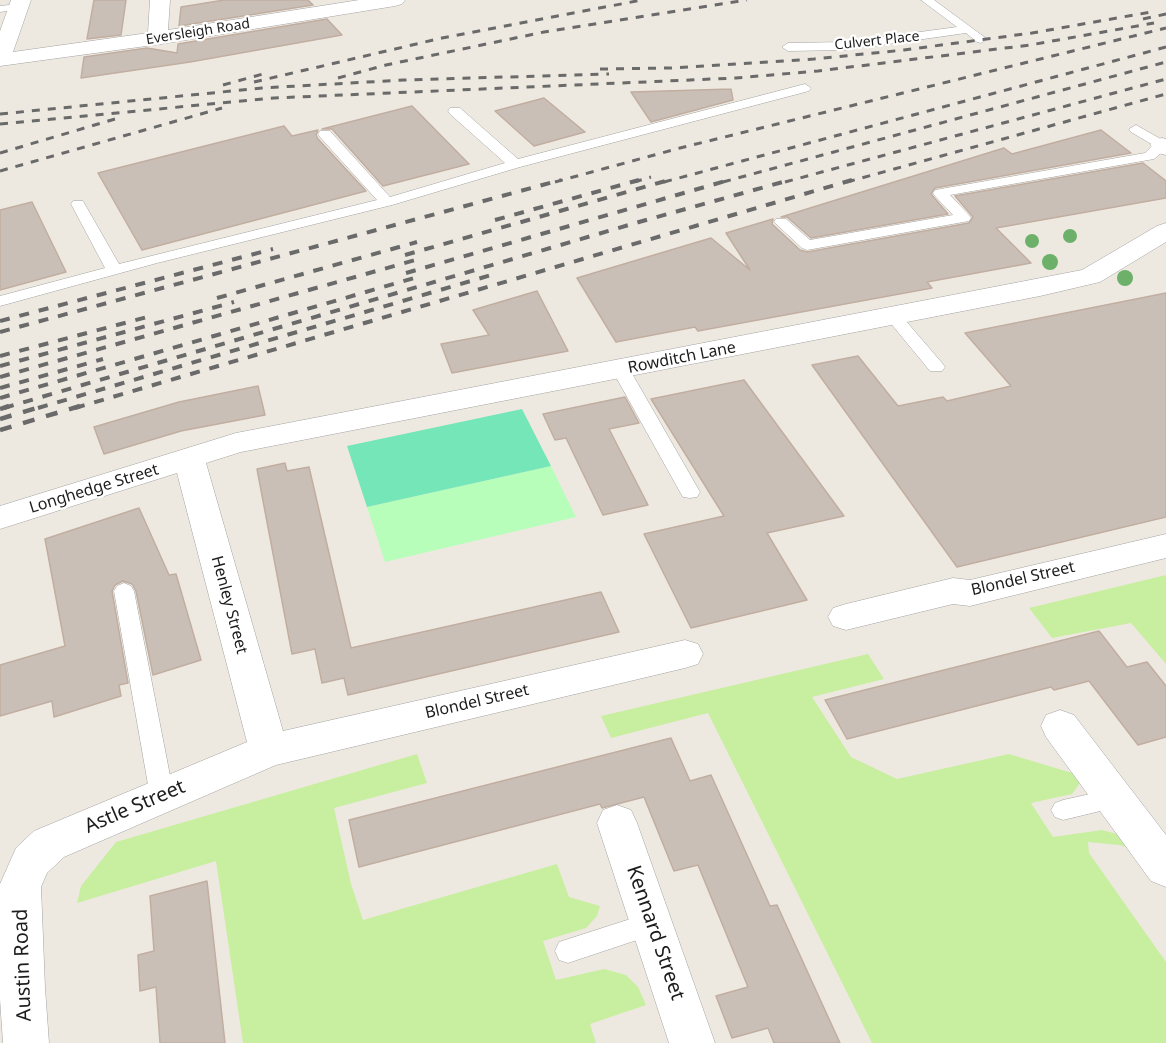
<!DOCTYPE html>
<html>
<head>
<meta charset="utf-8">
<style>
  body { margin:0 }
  canvas { display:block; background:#eee9e0 }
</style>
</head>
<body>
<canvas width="1166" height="1043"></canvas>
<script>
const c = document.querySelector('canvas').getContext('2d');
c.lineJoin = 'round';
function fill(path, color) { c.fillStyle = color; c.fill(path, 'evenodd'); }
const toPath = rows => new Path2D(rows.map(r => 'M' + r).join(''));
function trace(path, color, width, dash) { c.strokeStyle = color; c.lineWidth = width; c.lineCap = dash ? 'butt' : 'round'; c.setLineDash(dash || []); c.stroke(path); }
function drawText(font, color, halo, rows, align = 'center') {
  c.font = font + ' "Noto Sans",sans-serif'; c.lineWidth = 4.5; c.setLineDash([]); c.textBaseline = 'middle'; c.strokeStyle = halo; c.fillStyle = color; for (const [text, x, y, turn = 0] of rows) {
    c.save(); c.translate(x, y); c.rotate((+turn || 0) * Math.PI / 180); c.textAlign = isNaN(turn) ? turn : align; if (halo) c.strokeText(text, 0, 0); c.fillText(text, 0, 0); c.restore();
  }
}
const grass = toPath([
  [1166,575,1166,664,1131,623,1052,638,1029,608],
  [868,654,884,679,812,697,851,757,897,779,1009,754,1082,776,1080,783,1072,794,1031,803,1053,837,1102,830,1121,835,1138,850,1119,845,1088,842,1089,853,1166,962,1166,1043,872,1043,708,713,611,738,601,716],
  [417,754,427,783,334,808,351,884,363,920,557,864,569,897,600,906,597,916,586,928,543,941,556,980,604,969,626,975,638,987,646,1005,590,1024,596,1043,243,1043,216,861,77,903,81,886,116,842]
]);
const park = toPath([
  [551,466,576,517,385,562,367,507]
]);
const pitch = toPath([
  [522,409,551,466,367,507,347,446]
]);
const building = toPath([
  [94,0,126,0,121,35,87,39,94,0],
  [224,0,308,0,313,5,179,26,181,7,224,0],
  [327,19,342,35,190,62,81,78,84,57,147,48,177,53,178,44,327,19],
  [731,89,733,100,651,122,631,92,731,89],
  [544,98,585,132,534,146,495,111,544,98],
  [412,106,469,164,383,186,332,129,322,129,412,106],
  [284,126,292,136,318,130,316,135,318,139,366,191,142,250,98,173,284,126],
  [1101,130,1131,153,935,188,931,194,948,214,811,238,787,217,781,217,1004,148,1012,154,1101,130],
  [1143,163,1166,181,1166,198,996,228,1031,263,927,282,932,288,698,331,695,327,616,342,577,278,711,238,750,270,726,233,773,219,772,224,800,250,807,252,969,223,973,217,955,196,1143,163],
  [32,202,66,272,0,290,0,210,32,202],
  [537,291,568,351,452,373,441,344,489,335,473,310,537,291],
  [1166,293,1166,517,957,567,812,365,858,356,898,406,943,397,947,401,1011,386,965,333,1166,293],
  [744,380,844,516,767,533,807,600,691,628,644,534,724,516,651,399,744,380],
  [258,386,265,415,181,431,104,454,94,427,179,402,258,386],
  [625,397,639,423,609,429,648,505,603,515,566,438,555,440,543,414,625,397],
  [285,463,287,471,309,467,351,648,601,592,619,632,348,695,344,678,322,683,315,649,292,654,257,469,285,463],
  [139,508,169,575,176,574,201,660,153,675,136,591,132,584,123,581,115,585,112,591,128,683,119,685,121,696,54,717,52,701,0,716,0,665,65,646,45,539,139,508],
  [1099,631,1127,667,1147,662,1166,686,1166,737,1138,745,1089,681,1054,690,1051,687,847,739,825,700,1099,631],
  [671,738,690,781,711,775,770,906,777,905,840,1043,774,1043,768,1028,732,1038,716,996,748,987,698,865,674,871,644,797,602,808,600,804,359,867,349,820,671,738],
  [207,881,225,1043,160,1043,156,987,140,991,138,955,154,951,150,896,207,881]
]);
const service = toPath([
  [921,0,934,0,987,39,981,43,977,42,966,33,846,50,788,51,782,47,788,43,846,42,957,27,921,0],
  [18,4,22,5,22,9,0,12,0,6,18,4],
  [805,84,811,88,809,91,520,167,392,205,157,263,0,306,0,296,105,268,71,204,73,201,83,201,119,264,377,200,320,137,318,134,320,131,330,131,390,197,505,163,450,114,448,111,450,108,460,108,518,159,805,84],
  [1136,125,1166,142,1166,149,1154,159,950,195,969,215,971,218,969,221,807,250,802,248,774,222,776,219,786,219,810,240,953,215,935,196,933,193,935,190,1145,153,1153,145,1131,132,1129,129,1136,125],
  [894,312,900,314,942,363,945,367,942,371,930,371,888,320,886,317,894,312],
  [621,365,627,366,630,370,700,492,697,497,690,498,683,497,680,492,612,370,615,366,621,365],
  [124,583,131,586,134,591,174,796,170,803,162,806,154,803,150,796,114,591,117,586,124,583],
  [1113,789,1121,792,1125,799,1121,806,1063,820,1055,817,1051,810,1055,803,1063,800,1113,789],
  [652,912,661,916,665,924,661,932,568,963,559,960,555,951,559,942,652,912]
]);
const minor = toPath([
  [11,0,31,0,13,52,148,33,150,0,170,0,168,30,359,0,405,0,402,4,395,6,161,44,0,66,0,31,11,0],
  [1162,138,1166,139,1166,155,1158,153,1150,145,1154,140,1162,138],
  [1166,223,1166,242,1100,282,1040,296,241,452,206,463,283,731,685,640,698,644,703,654,698,664,685,668,276,765,64,857,47,873,41,887,45,988,49,1043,3,1043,0,999,0,884,16,848,34,831,247,742,177,473,0,529,0,506,236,433,1082,270,1157,226,1166,223],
  [1166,534,1166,558,970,606,953,604,846,630,833,626,828,617,833,608,846,604,953,578,970,580,1166,534],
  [1060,710,1074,715,1166,835,1166,887,1151,881,1046,737,1041,726,1046,715,1060,710],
  [617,805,631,810,637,823,715,1043,669,1043,597,823,603,810,617,805]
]);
const railFar2 = toPath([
  [1143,19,1166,14],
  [600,69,671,68,814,59,904,50,1032,33,1151,12],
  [338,78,386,65,544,32,747,0],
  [254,82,442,38,642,0],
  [223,85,263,74],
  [0,114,262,88,404,80,609,74],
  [0,124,274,98,736,78,818,71,1030,45,1154,23],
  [0,153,115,119],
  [0,171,222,108],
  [555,182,680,148,1166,28],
  [634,182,651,177],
  [664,182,1166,47],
  [723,182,1166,62],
  [785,182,1166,79],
  [847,182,1166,94]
]);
const railFar1 = toPath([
  [495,220,639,180],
  [405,255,669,180],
  [406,273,729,180],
  [217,298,417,242],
  [0,321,273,249],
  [0,332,561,180],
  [0,356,151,316],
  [0,366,234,302],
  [0,377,419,259],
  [0,388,103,359],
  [0,398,421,276],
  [4,408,639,222,790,180],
  [38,408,498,273],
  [75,408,852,180]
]);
const rail = toPath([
  [0,409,9,406],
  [0,419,43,406],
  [0,430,80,406]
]);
const trees = [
  [1070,236,7],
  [1032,241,7],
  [1050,262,8],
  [1125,278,8]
];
const farStreetnames = [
  ["Eversleigh Road",198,32,-9],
  ["Culvert Place",877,41,-6]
];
const streetNames = [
  ["Rowditch Lane",682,358,-11],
  ["Longhedge Street",94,489,-17],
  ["Blondel Street",1023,579,-13],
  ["Henley Street",229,605,75],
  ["Blondel Street",477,702,-13]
];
const nearStreetnames = [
  ["Astle Street",135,807,-23],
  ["Kennard Street",655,933,71],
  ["Austin Road",23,965,-92]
];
fill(grass, '#c8eea0');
fill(park, '#b7febb');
fill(pitch, '#75e6b8');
fill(building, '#cabfb6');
trace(building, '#c1aea1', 1.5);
trace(service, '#a3a3a3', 1);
trace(minor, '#a3a3a3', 1);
fill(service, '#fff');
fill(minor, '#fff');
trace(railFar2, '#6a6a6a', 3, [8, 8]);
trace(railFar1, '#6a6a6a', 4, [10, 10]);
trace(rail, '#6a6a6a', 4.5, [12, 12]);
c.fillStyle = '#6cb06a';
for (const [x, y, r] of trees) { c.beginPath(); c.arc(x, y, r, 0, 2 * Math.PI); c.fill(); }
drawText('14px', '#1c1c1c', '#fff', farStreetnames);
drawText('16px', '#1c1c1c', '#fff', streetNames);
drawText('20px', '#1c1c1c', '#fff', nearStreetnames);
</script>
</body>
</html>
